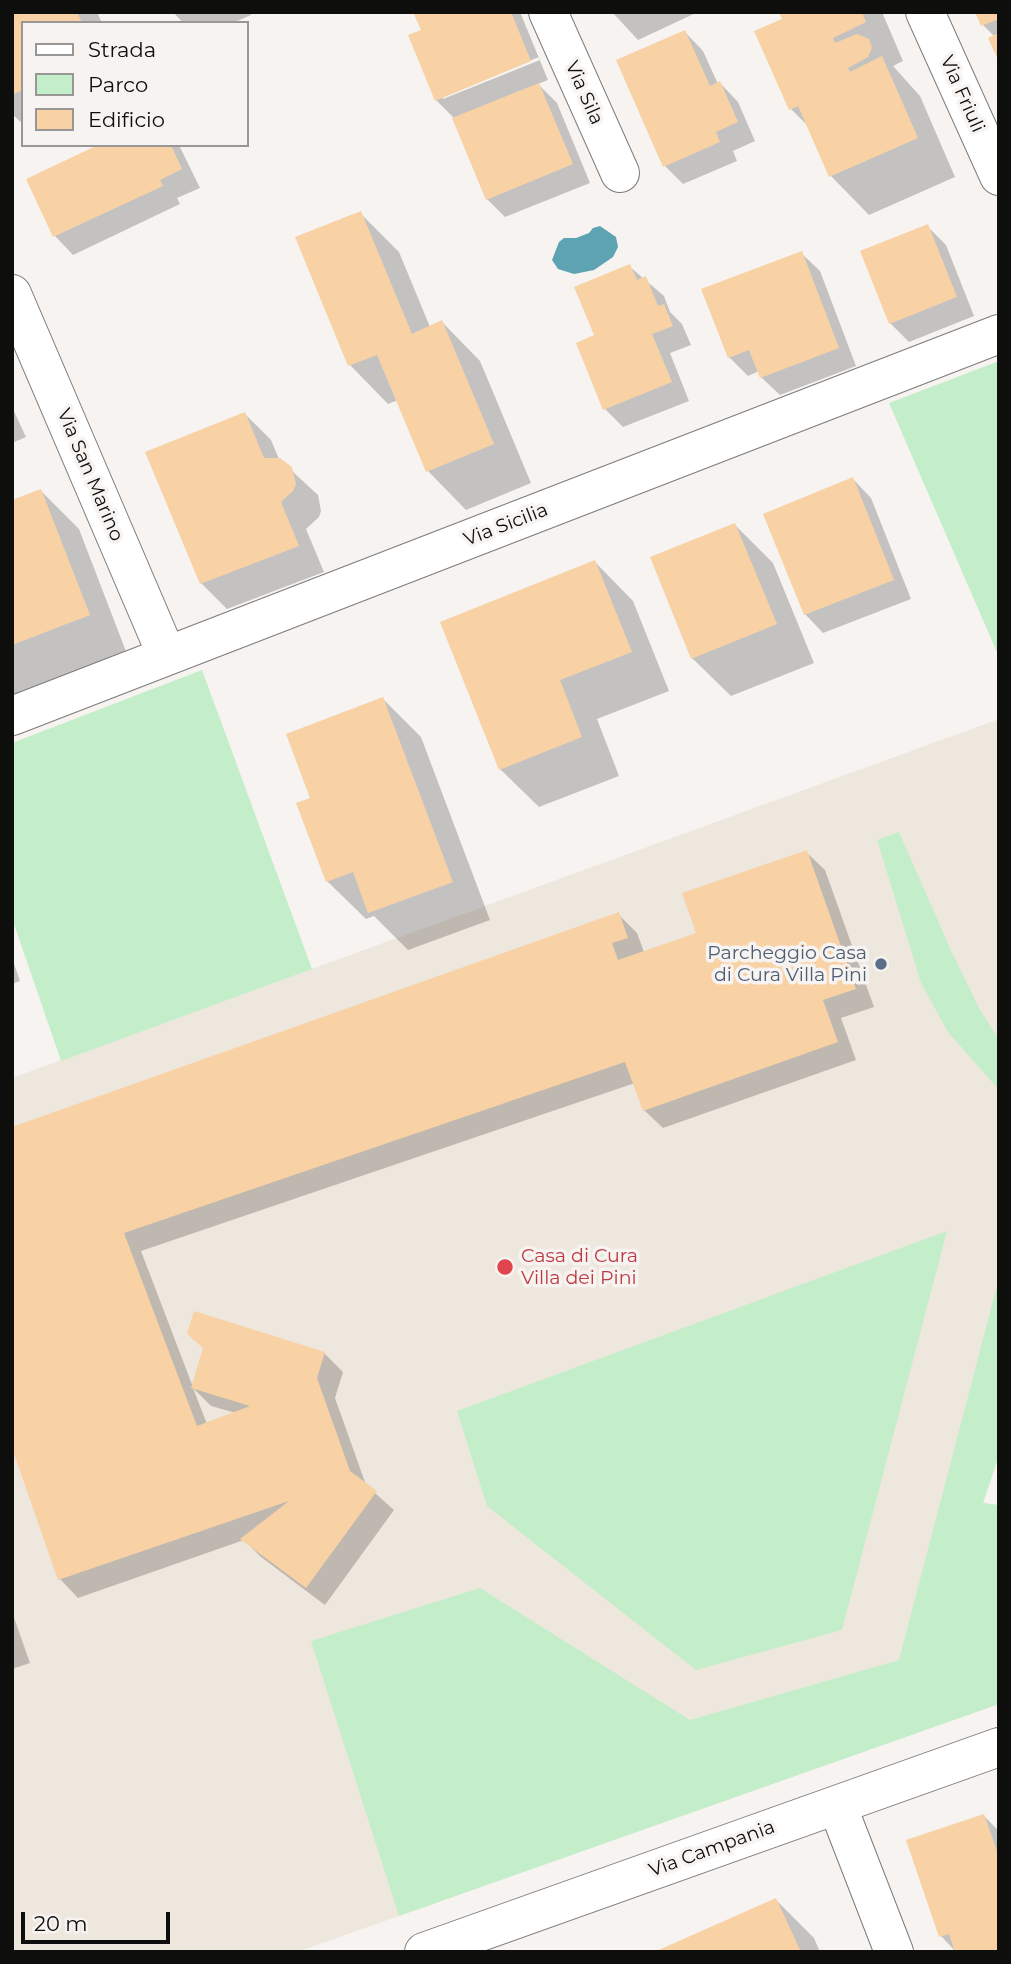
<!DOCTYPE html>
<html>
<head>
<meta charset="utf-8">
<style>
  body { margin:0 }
  #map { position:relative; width:1011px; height:1964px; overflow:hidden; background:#f6f3f1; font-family:Montserrat,sans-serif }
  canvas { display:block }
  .frame { position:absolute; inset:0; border:14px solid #0e0e0d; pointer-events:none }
  .legend { position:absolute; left:21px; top:21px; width:228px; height:126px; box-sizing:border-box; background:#f6f3f1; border:2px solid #999796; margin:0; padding:9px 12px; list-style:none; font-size:21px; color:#0e0e0d }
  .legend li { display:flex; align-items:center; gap:14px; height:35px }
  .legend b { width:35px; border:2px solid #999796 }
  .scale { position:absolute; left:21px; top:1912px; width:149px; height:32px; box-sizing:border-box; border:4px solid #0e0e0d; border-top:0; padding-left:9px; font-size:21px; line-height:24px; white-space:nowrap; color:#0e0e0d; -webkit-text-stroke:5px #f6f3f1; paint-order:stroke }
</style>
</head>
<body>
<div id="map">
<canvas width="1011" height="1964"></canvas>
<div class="frame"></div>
<ul class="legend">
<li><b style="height:9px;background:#fff"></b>Strada</li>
<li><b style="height:19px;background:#c4eec9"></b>Parco</li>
<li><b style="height:19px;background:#f8d1a4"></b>Edificio</li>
</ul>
<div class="scale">20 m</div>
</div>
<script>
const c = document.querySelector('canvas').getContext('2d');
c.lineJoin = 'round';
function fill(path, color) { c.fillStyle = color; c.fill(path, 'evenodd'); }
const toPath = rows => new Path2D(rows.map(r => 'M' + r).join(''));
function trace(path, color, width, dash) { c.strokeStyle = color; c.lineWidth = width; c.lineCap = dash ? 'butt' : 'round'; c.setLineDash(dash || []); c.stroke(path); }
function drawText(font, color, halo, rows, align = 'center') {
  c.font = font + ' Montserrat,sans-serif'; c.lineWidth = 7; c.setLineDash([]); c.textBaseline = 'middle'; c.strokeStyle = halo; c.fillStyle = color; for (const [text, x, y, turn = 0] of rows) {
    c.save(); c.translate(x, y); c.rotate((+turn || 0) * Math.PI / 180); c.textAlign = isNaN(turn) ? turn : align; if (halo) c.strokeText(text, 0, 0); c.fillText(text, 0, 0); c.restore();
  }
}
const built = toPath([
  [999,719,999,1455,983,1503,999,1505,999,1704,297,1952,12,1952,12,1078]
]);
const green = toPath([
  [999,361,999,657,889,403],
  [202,670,312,969,61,1061,12,918,12,743],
  [899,832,949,946,979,1008,999,1040,999,1090,948,1032,921,983,877,840],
  [947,1231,842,1630,696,1670,487,1506,457,1411],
  [999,1278,999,1455,983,1503,999,1505,999,1704,399,1916,311,1641,480,1588,690,1720,899,1660]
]);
const water = toPath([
  [600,226,616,237,618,247,613,257,594,270,574,274,558,269,552,260,559,242,564,238,576,238,589,233,593,228]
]);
const shadow = toPath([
  [12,12,97,12,102,23,23,23,23,124,12,114],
  [173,12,250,12,251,15,233,23,183,23],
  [415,12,520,12,548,80,538,84,557,103,590,183,505,217,487,199,453,117,436,100,423,31],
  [539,57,540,60,443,99,443,96],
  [612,12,698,12,638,40],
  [781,12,882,12,903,61,893,66,920,96,955,177,869,215,831,176,809,127,791,109,784,20],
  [999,12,999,58,995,37,983,25],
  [685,32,703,51,718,84,720,83,738,102,755,141,733,151,737,161,683,184,665,166],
  [102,145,179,145,200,188,177,198,180,204,73,255,55,236,28,180],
  [360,213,399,252,430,327,442,322,480,361,531,483,466,510,428,471,398,400,388,404,350,365,298,238],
  [927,226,946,245,974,316,909,342,891,324,862,252],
  [801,253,820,271,856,366,780,395,761,377,759,371,748,376,729,357],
  [629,266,664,296,670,312,682,324,691,345,670,353,689,401,623,427,605,409,596,336],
  [12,407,26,437,12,443],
  [245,414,271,440,279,459,318,495,321,511,319,517,306,529,324,572,227,609,201,583],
  [853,479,871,498,911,599,823,633,805,614],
  [41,491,79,529,127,654,12,698,12,502],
  [735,525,773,563,814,663,731,696,692,658],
  [595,562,633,601,669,691,597,719,619,776,539,807,500,769],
  [383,699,421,737,490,920,408,950,374,916,366,919,327,881,312,799],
  [806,852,825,870,874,1007,841,1018,856,1060,663,1128,644,1110,635,1083,141,1251,193,1387,324,1353,343,1372,335,1398,366,1485,394,1510,325,1605,261,1557,244,1540,78,1598,60,1579,12,1129,618,914,637,933,644,952,698,934],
  [193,1388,211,1406,236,1413,207,1424],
  [12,958,20,981,12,984],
  [12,1612,30,1663,12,1669],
  [984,1816,999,1831,999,1952,956,1952,941,1936],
  [776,1900,814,1938,820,1952,659,1952]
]);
const building = toPath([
  [12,12,77,12,82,23,23,23,23,90,12,95],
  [413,12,511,12,531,61,435,101,408,35,421,30],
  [779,12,862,12,866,22,833,38,835,43,857,34,869,39,872,48,868,57,848,68,850,72,882,56,918,138,829,177,798,106,789,110,754,31,782,19],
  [975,12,999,12,999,19,981,26],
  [685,30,710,86,720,81,738,122,716,132,720,142,663,167,616,60],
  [999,33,999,62,988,38],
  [539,83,573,164,486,200,452,118],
  [98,145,171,145,182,169,160,180,163,186,53,237,26,179],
  [361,211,412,334,442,320,494,444,426,472,377,355,348,366,295,237],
  [928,224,957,297,889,324,860,251],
  [802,251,839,348,760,378,749,350,728,358,701,289],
  [630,264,637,280,646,276,658,306,664,304,673,326,652,334,672,382,603,410,576,343,594,335,574,287],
  [245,412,264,458,280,458,292,467,296,484,293,491,281,502,299,546,200,584,145,452],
  [853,477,894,580,804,615,763,514],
  [41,489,90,615,12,645,12,500],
  [735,523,777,624,691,659,650,557],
  [595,560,632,652,560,680,582,737,499,770,440,622],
  [383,697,453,882,368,913,353,872,326,882,296,803,310,798,286,734],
  [807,850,856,989,823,1000,838,1042,643,1111,625,1062,124,1233,197,1426,250,1406,191,1388,203,1348,187,1334,194,1311,325,1352,317,1378,350,1471,377,1491,306,1588,240,1539,289,1501,58,1580,12,1448,12,1127,619,912,628,938,612,943,618,960,696,933,682,893],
  [984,1814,999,1857,999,1952,955,1952,949,1934,939,1937,906,1840],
  [776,1898,801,1952,654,1952]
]);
const minor = toPath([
  [548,12,620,173],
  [925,12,999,176],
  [12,294,167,656],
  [12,716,999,334],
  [837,1805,894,1952],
  [424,1952,999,1747]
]);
const markers = [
  [881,964,7,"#5c6f8a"],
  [505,1267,9,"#e0444e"]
];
const streetNames = [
  ["Via Sila",584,93,66],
  ["Via Friuli",962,94,66],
  ["Via San Marino",90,475,67],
  ["Via Sicilia",506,525,-21],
  ["Via Campania",712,1849,-20]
];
const serviceNames = [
  ["Parcheggio Casa",867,953],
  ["di Cura Villa Pini",867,975]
];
const healthNames = [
  ["Casa di Cura",521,1256],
  ["Villa dei Pini",521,1278]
];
fill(built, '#eee7de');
fill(green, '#c4eec9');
fill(water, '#5da3b2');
fill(shadow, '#0003');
fill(building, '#f8d1a4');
trace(minor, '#7d7b79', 40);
trace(minor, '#fff', 38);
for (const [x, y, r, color] of markers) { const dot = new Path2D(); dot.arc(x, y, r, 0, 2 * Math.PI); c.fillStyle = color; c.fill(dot); trace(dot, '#f6f3f1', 2.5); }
drawText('19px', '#0e0e0d', '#f6f3f1', streetNames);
drawText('19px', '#4e5e75', '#f6f3f1', serviceNames, 'right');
drawText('19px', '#be3a42', '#f6f3f1', healthNames, 'left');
</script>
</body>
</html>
